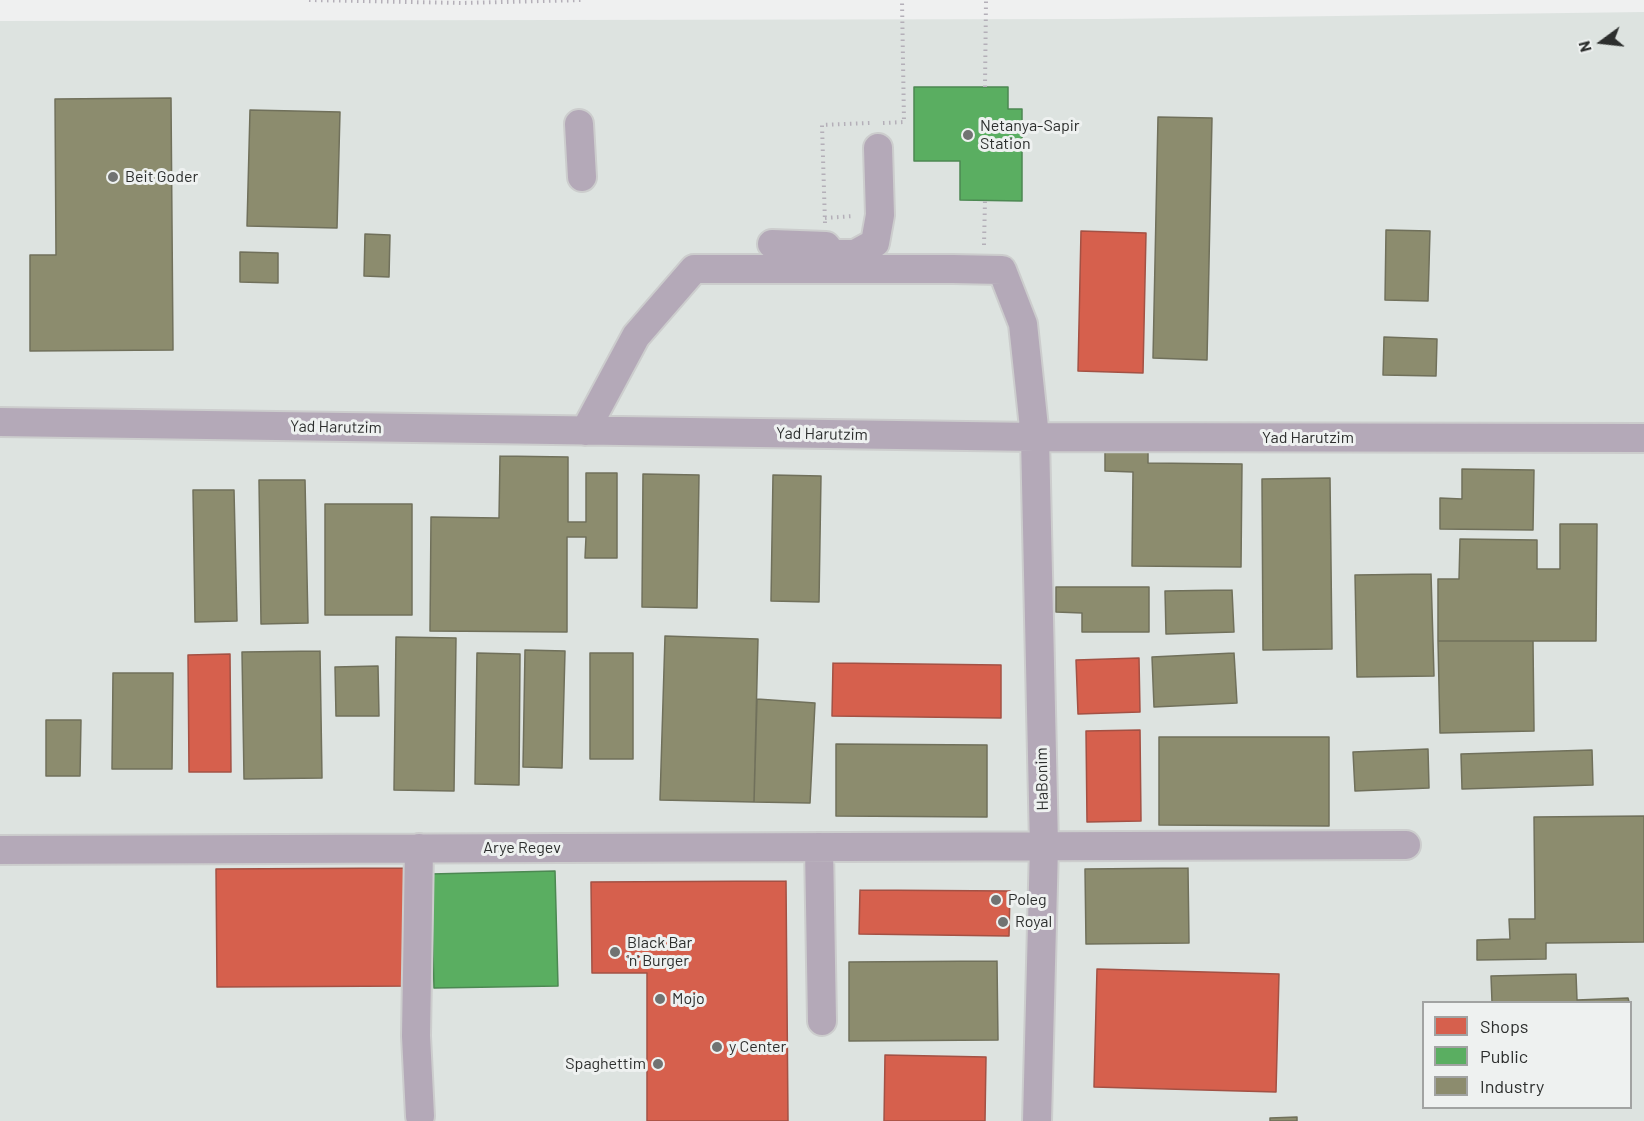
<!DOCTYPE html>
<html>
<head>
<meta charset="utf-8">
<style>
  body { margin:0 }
  #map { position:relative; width:1644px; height:1121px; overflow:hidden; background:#eff0f0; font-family:Barlow,sans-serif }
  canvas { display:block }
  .legend { position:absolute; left:1422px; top:1001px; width:210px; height:108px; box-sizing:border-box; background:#eef1f0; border:2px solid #a1a3a2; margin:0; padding:8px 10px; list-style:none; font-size:18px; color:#2d2f2e }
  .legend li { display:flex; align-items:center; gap:12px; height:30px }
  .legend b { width:30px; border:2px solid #a1a3a2 }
  .north { position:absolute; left:1572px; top:12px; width:60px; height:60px; -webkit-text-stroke:4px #eef1f0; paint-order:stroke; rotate:255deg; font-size:16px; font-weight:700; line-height:24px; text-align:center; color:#2d2f2e }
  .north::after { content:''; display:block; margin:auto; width:21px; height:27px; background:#2d2f2e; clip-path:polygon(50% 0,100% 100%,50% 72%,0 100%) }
</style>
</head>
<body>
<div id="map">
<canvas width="1644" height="1121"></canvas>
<ul class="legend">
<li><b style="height:16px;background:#d6604d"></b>Shops</li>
<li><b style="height:16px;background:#5aae61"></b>Public</li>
<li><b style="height:16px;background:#8c8c6e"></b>Industry</li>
</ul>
<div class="north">N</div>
</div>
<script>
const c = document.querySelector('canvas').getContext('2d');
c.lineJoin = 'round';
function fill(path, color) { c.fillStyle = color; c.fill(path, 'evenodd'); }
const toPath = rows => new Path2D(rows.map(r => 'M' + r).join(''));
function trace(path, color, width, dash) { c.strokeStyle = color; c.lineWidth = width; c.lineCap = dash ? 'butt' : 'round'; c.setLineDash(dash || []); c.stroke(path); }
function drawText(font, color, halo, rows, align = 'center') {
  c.font = font + ' Barlow,sans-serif'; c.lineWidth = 6; c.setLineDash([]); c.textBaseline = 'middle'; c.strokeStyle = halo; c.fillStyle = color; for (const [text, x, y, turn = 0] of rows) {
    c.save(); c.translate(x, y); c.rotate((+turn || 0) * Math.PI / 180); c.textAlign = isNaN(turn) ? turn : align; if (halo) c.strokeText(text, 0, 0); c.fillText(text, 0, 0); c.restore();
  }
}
const built = toPath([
  [1644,12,1644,1121,0,1121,0,21,1107,19],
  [1424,1002,1630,1002,1630,1108,1424,1108]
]);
const shops = toPath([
  [1081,231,1146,233,1143,373,1078,371,1081,231],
  [230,654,231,772,189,772,188,655,230,654],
  [1139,658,1140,712,1078,714,1076,660,1139,658],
  [833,663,1001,665,1001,718,832,716,833,663],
  [1140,730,1141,821,1087,822,1086,731,1140,730],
  [412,868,413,986,217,987,216,869,412,868],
  [786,881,788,1121,647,1121,647,973,592,973,591,882,786,881],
  [860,890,1010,891,1009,936,859,934,860,890],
  [1097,969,1279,974,1276,1092,1094,1087,1097,969],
  [885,1055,986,1057,985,1121,884,1121,885,1055]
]);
const public = toPath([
  [914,87,1008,87,1008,109,1022,109,1022,201,960,200,960,161,914,161,914,87],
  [555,871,558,986,434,988,431,874,555,871]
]);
const industry = toPath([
  [171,98,173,350,30,351,30,255,56,255,55,99,171,98],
  [250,110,340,112,337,228,247,226,250,110],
  [1158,117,1212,118,1207,360,1153,358,1158,117],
  [1386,230,1430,231,1428,301,1385,300,1386,230],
  [365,234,390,235,389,277,364,276,365,234],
  [240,252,278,253,278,283,240,282,240,252],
  [1384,337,1437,339,1436,376,1383,375,1384,337],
  [1105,447,1148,447,1148,463,1242,464,1241,567,1132,566,1133,472,1105,471,1105,447],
  [500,456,568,457,568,522,586,522,586,473,617,473,617,558,585,558,586,537,567,537,567,632,430,631,431,517,499,518,500,456],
  [1462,469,1534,470,1533,530,1440,529,1440,498,1462,499,1462,469],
  [643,474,699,475,697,608,642,607,643,474],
  [773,475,821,476,819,602,771,601,773,475],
  [1330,478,1332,649,1263,650,1262,479,1330,478],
  [259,480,305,480,308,623,261,624,259,480],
  [193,490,234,490,237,621,195,622,193,490],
  [325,504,412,504,412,615,325,615,325,504],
  [1560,524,1597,524,1596,641,1438,641,1438,579,1459,579,1460,539,1537,540,1537,569,1560,569,1560,524],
  [1431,574,1434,676,1357,677,1355,575,1431,574],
  [1056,587,1149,587,1149,632,1082,632,1082,613,1056,612,1056,587],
  [1232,590,1234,632,1166,634,1165,591,1232,590],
  [665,636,758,639,754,802,660,800,665,636],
  [396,637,456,638,454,791,394,790,396,637],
  [1438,641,1533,641,1534,731,1440,733,1438,641],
  [525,650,565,651,562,768,523,767,525,650],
  [320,651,322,778,244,779,242,652,320,651],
  [477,653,520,654,519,785,475,784,477,653],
  [590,653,633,653,633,759,590,759,590,653],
  [1234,653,1237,703,1154,707,1152,657,1234,653],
  [378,666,379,716,336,716,335,667,378,666],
  [113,673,173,673,172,769,112,769,113,673],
  [757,699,815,703,810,803,754,802,757,699],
  [46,720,81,720,80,776,46,776,46,720],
  [1159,737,1329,737,1329,826,1159,825,1159,737],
  [836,744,987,745,987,817,836,816,836,744],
  [1428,749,1429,788,1355,791,1353,752,1428,749],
  [1592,750,1593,785,1462,789,1461,754,1592,750],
  [1644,816,1644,942,1546,943,1546,959,1477,960,1477,940,1510,939,1509,919,1535,919,1534,817,1644,816],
  [1188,868,1189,943,1086,944,1085,869,1188,868],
  [997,961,998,1040,849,1041,849,962,997,961],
  [1576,974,1577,1000,1628,998,1629,1002,1492,1002,1491,976,1576,974],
  [1297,1117,1297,1121,1270,1121,1270,1118,1297,1117]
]);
const path = toPath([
  [309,0,461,3,584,0],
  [985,87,986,0],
  [883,123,904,122,902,0],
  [825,218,854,216],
  [825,223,822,125,870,123],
  [984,245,985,200]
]);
const minor = toPath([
  [579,124,582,177],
  [772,244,826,246,832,254,855,254,875,243,880,215,878,148],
  [0,422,1035,437,1644,438],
  [585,431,636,336,694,269,953,269,1002,270,1023,324,1035,437,1044,846,1037,1121],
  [819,847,822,1021],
  [419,848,416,1036,420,1116],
  [0,850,1406,845]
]);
const markers = [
  [968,135,6,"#717372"],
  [113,177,6,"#717372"],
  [996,900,6,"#717372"],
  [1003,922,6,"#717372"],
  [615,952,6,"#717372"],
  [660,999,6,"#717372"],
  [717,1047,6,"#717372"],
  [658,1064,6,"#717372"]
];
const poiNames = [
  ["Netanya-Sapir",980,126],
  ["Station",980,144],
  ["Beit Goder",125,177],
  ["Poleg",1008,900],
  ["Royal",1015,922],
  ["Black Bar",627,943],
  ["'n' Burger",627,961],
  ["Mojo",672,999],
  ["y Center",729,1047],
  ["Spaghettim",646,1064,"right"]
];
const streetNames = [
  ["Yad Harutzim",336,427,1],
  ["Yad Harutzim",822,434,1],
  ["Yad Harutzim",1308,438],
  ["HaBonim",1042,779,-91],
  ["Arye Regev",522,848]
];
fill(built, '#dde3e0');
fill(shops, '#d6604d');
trace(shops, '#a35144', 1.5);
fill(public, '#5aae61');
trace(public, '#4c8852', 1.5);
fill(industry, '#8c8c6e');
trace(industry, '#70705b', 1.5);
trace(minor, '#cccdcd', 32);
trace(path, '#b4afb8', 4, [1.5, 4.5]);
trace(minor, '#b4a9b8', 28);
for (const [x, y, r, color] of markers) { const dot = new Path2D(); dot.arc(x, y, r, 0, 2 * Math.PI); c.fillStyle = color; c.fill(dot); trace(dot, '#eef1f0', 2); }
drawText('16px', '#2d2f2e', '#eef1f0', poiNames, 'left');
drawText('16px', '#2d2f2e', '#eef1f0', streetNames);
</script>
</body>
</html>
